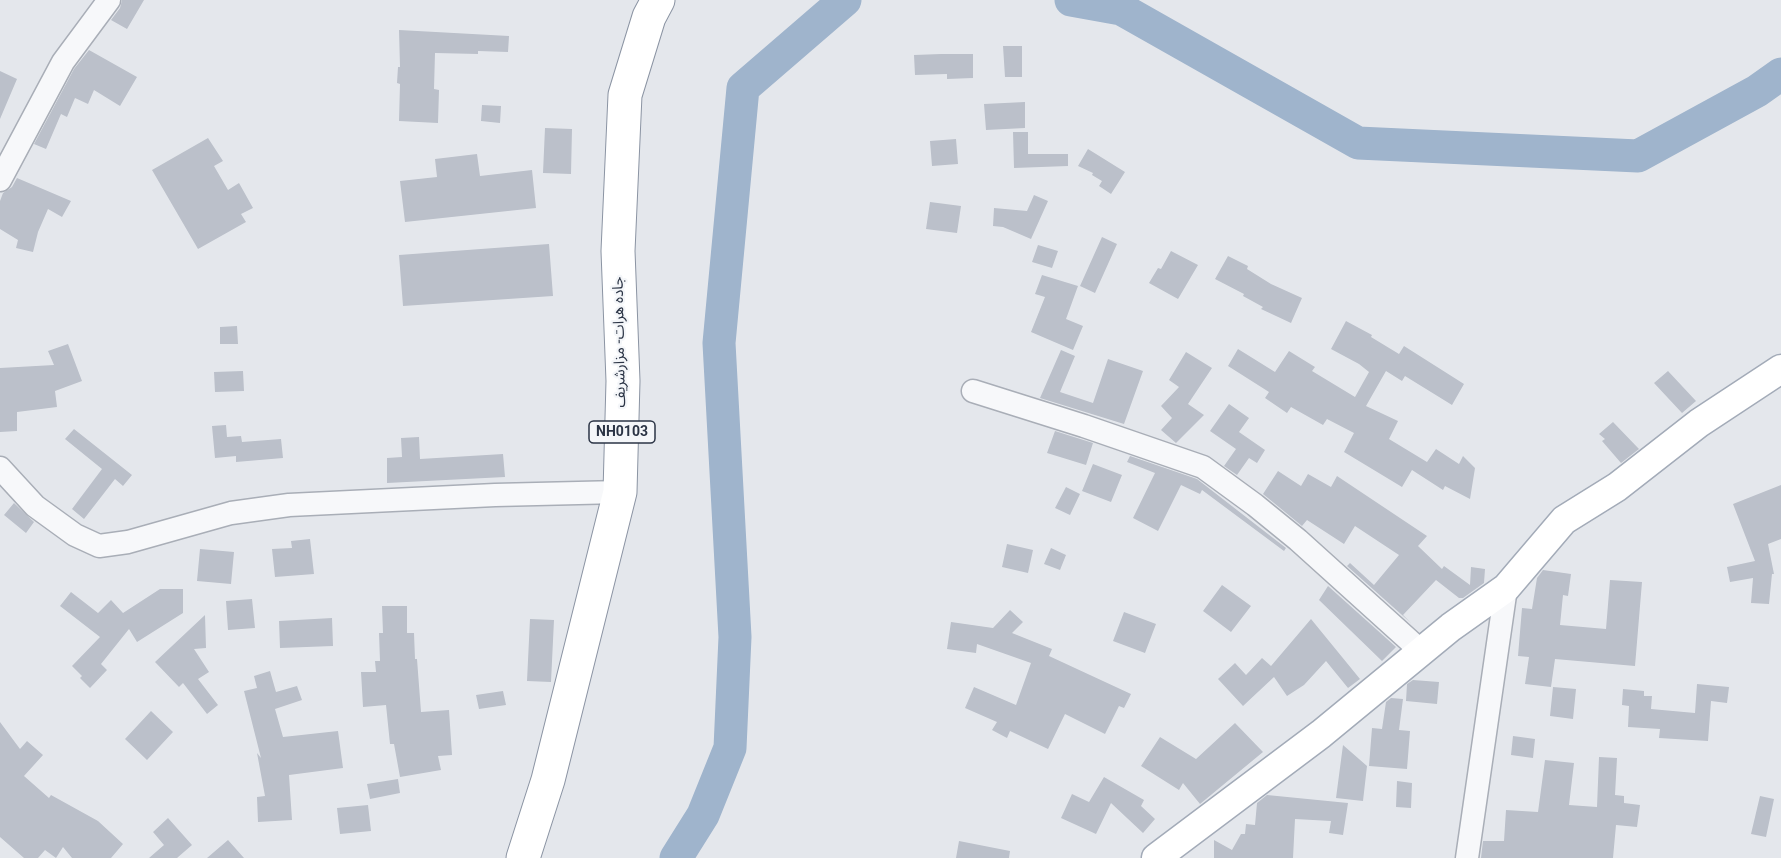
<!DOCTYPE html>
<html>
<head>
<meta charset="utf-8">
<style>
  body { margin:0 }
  canvas { display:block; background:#e4e7ec }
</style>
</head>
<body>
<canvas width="1781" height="858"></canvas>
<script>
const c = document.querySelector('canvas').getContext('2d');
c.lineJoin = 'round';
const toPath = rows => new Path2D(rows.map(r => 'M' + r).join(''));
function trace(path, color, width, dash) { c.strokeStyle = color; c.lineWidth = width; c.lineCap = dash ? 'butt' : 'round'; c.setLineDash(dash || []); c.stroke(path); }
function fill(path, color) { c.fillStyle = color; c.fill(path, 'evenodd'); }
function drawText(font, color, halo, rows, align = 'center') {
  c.font = font + ' Roboto,"Noto Sans Arabic",sans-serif'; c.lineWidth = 4.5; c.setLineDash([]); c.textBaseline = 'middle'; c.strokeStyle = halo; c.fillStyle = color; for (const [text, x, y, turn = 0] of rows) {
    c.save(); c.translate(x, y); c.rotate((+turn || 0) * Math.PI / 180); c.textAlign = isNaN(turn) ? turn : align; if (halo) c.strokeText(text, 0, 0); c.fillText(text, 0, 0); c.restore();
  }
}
const river = toPath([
  [1071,0,1121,9,1358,143,1638,156,1757,91,1781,74],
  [676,858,703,815,730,748,735,637,719,343,743,88,845,0]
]);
const building = toPath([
  [122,0,144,0,127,29,111,20,120,8],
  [399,30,509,36,508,52,478,51,478,54,435,53,434,89,439,90,438,123,399,121,400,84,397,83,398,67,400,67],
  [1003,46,1022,46,1022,77,1005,77],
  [89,50,137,77,120,106,94,90,88,104,75,98,67,117,61,114,46,149,34,144,74,69],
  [941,54,973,54,973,78,947,79,947,74,915,75,914,55],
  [0,71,17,79,0,119],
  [1025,102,1025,128,986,130,984,104],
  [482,105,501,106,500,123,481,121],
  [545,128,572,129,571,174,543,173],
  [1013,132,1028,132,1028,154,1068,154,1068,166,1014,168],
  [208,138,223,161,214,166,228,190,239,183,253,208,241,214,246,222,198,249,152,170],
  [956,139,958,164,932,166,930,141],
  [1088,149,1125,172,1111,194,1099,186,1102,181,1092,175,1093,173,1078,166],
  [477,154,480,176,532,170,536,208,405,222,400,181,437,177,435,159],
  [17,178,71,201,62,217,48,209,38,232,33,252,16,248,18,240,0,229,0,201,3,193,12,187],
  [1034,195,1048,201,1031,239,1003,227,993,226,994,208,1027,211],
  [930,202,961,206,957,233,926,229],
  [1102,237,1117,244,1095,293,1080,286],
  [549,244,553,296,403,306,399,255],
  [1038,245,1058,251,1052,268,1032,262],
  [1171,251,1198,265,1178,299,1149,283,1158,268,1161,269],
  [1228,256,1248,266,1247,269,1271,284,1302,298,1291,323,1261,309,1263,307,1243,296,1244,294,1215,279],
  [1042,275,1078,286,1066,319,1083,326,1073,350,1031,332,1045,297,1035,294],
  [1346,321,1372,335,1371,337,1399,354,1404,346,1464,384,1452,405,1405,376,1402,381,1386,371,1366,406,1398,421,1389,439,1427,462,1436,449,1459,464,1463,456,1475,468,1470,499,1445,486,1443,490,1412,470,1402,487,1344,452,1354,433,1327,419,1323,425,1291,407,1287,413,1265,398,1269,392,1228,366,1238,349,1275,372,1289,351,1315,367,1312,371,1355,397,1369,372,1359,364,1331,349],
  [237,326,238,344,220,344,220,327],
  [68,344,82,381,55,391,57,407,17,412,17,431,0,432,0,368,54,365,48,351],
  [1061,350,1075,356,1060,392,1093,403,1108,359,1143,371,1124,424,1040,398],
  [1186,352,1212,368,1188,404,1204,415,1176,443,1161,430,1172,418,1161,406,1179,387,1169,380],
  [243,371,244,391,215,392,214,372],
  [1668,371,1696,401,1682,413,1654,383],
  [1229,404,1249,418,1239,432,1265,450,1257,463,1249,458,1237,475,1224,466,1236,449,1210,431],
  [1613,422,1639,449,1621,463,1602,441,1605,439,1599,434],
  [226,425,227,437,241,436,242,442,281,439,283,458,236,462,236,456,215,458,212,426],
  [74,429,132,475,123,486,115,479,84,519,72,509,102,469,65,439],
  [1055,431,1093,443,1086,465,1047,453],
  [419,437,420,459,503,454,505,477,387,483,387,458,402,457,401,438],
  [1130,456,1197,479,1286,548,1284,551,1202,490,1200,494,1181,485,1158,531,1133,518,1155,473,1127,462],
  [1093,464,1122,475,1111,502,1082,491],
  [1278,471,1301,486,1308,474,1331,487,1337,476,1427,536,1418,546,1442,569,1444,566,1470,585,1471,567,1485,569,1484,583,1463,598,1459,598,1436,580,1403,615,1411,623,1347,566,1350,563,1374,585,1399,555,1355,526,1344,544,1307,520,1302,526,1263,494],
  [1781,485,1781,539,1768,544,1774,574,1772,574,1769,604,1751,603,1753,578,1730,582,1727,567,1755,561,1733,504],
  [1066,487,1080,494,1070,515,1055,508],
  [14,503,34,522,26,533,4,515],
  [310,539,314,574,275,577,272,549,292,548,291,541],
  [1007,544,1033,550,1028,573,1002,567],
  [1051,548,1066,555,1060,570,1044,564],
  [200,549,234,552,231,584,197,581],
  [1543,570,1571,574,1568,596,1563,595,1560,625,1606,629,1610,580,1642,582,1635,666,1555,659,1551,687,1525,684,1529,657,1518,656,1522,608,1532,609,1537,578],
  [1222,585,1251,606,1231,632,1203,611],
  [1328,586,1396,647,1382,661,1319,600],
  [160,589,183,589,183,613,137,642,129,629,101,664,107,670,90,688,80,678,82,676,72,666,100,637,60,606,71,592,98,613,111,600,123,613],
  [252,599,255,628,228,630,226,601],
  [382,606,407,606,407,633,414,633,415,659,417,659,421,712,449,710,452,755,438,756,441,770,400,777,394,744,390,744,386,705,363,707,361,672,376,672,375,661,380,661,379,633,383,633],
  [1010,610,1023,622,1012,633,1052,649,1049,656,1131,694,1124,708,1119,706,1105,734,1065,714,1048,749,1010,731,1007,738,992,730,997,722,965,708,974,687,1016,705,1031,663,977,644,976,653,947,649,951,622,993,628],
  [1124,612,1156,624,1145,653,1113,641],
  [205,615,206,648,194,649,209,672,198,679,218,705,207,714,183,683,179,687,155,662],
  [332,618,333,646,280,648,279,621],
  [530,619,554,620,551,682,527,681],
  [1311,619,1360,679,1348,688,1326,661,1304,685,1287,696,1274,677,1243,706,1218,679,1235,663,1246,675,1262,658,1271,666],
  [270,671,276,692,297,686,302,700,275,709,283,737,338,731,343,768,289,775,292,820,258,822,257,797,265,796,257,753,261,758,244,691,257,688,254,676],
  [1413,680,1439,682,1437,704,1406,701,1407,684],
  [1697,684,1729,687,1727,703,1711,701,1708,741,1659,738,1660,729,1628,727,1629,706,1622,705,1623,689,1644,691,1644,696,1652,696,1651,709,1695,713],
  [1553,687,1576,689,1573,719,1550,716],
  [503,691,506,705,479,709,476,695],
  [1391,698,1403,699,1399,730,1410,731,1407,769,1369,766,1372,728,1382,729,1386,702],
  [151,711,173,732,147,760,125,739],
  [0,722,20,749,27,741,43,755,24,776,49,798,51,795,98,821,123,844,111,858,72,858,63,847,56,858,45,850,38,858,24,858,0,837],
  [1235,723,1263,752,1200,804,1183,783,1179,790,1141,766,1160,737,1196,759],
  [1513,736,1535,739,1533,758,1511,755],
  [1343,745,1367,766,1363,801,1336,798],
  [1599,757,1617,758,1615,795,1624,796,1624,803,1640,805,1637,827,1616,825,1613,858,1481,858,1483,841,1504,841,1506,810,1538,812,1545,760,1574,763,1569,805,1597,807],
  [1104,777,1144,800,1141,806,1155,819,1143,833,1111,803,1096,834,1061,818,1072,794,1089,802],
  [398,779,400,793,370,799,367,784],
  [1397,781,1412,783,1411,808,1396,807],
  [1267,795,1348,803,1343,835,1329,833,1331,821,1295,819,1293,858,1214,858,1214,840,1232,850,1241,834,1245,834,1246,824,1255,825,1257,803],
  [1760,796,1774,799,1766,837,1751,834],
  [368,805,371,831,340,834,337,808],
  [168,818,192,845,177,858,149,858,164,845,153,832],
  [228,840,244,858,207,858],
  [959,841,1010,851,1009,858,956,858]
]);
const minor = toPath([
  [0,180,63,62,109,0],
  [973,391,1084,426,1203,467,1255,505,1298,540,1421,651],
  [0,468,35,506,75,535,99,546,128,542,231,513,289,505,495,495,620,492],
  [1467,858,1506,588]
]);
const major = toPath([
  [1156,858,1321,734,1451,627,1506,588,1564,520,1617,487,1699,423,1781,369]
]);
const highway = toPath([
  [523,858,548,780,620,492,623,381,618,251,625,95,649,17,658,0]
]);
const shields = [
  [622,432,66]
];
const shieldNames = [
  ["NH0103",622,432]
];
const streetNames = [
  ["جاده هرات- مزارشریف",620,342,-91]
];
trace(river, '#9fb4cc', 33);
fill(building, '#bbc0ca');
trace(minor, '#a9aeb7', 25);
trace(major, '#a3abb8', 31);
trace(highway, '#8b94a3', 35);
trace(minor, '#f7f8fa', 22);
trace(major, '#fff', 28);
trace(highway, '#fff', 33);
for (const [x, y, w] of shields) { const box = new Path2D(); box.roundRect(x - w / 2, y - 11, w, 22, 4.5); c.fillStyle = '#f4f6f9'; c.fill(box); trace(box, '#2b3445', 1.5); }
drawText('bold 14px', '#2b3445', null, shieldNames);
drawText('15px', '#2b3445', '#f4f6f9', streetNames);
</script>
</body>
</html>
